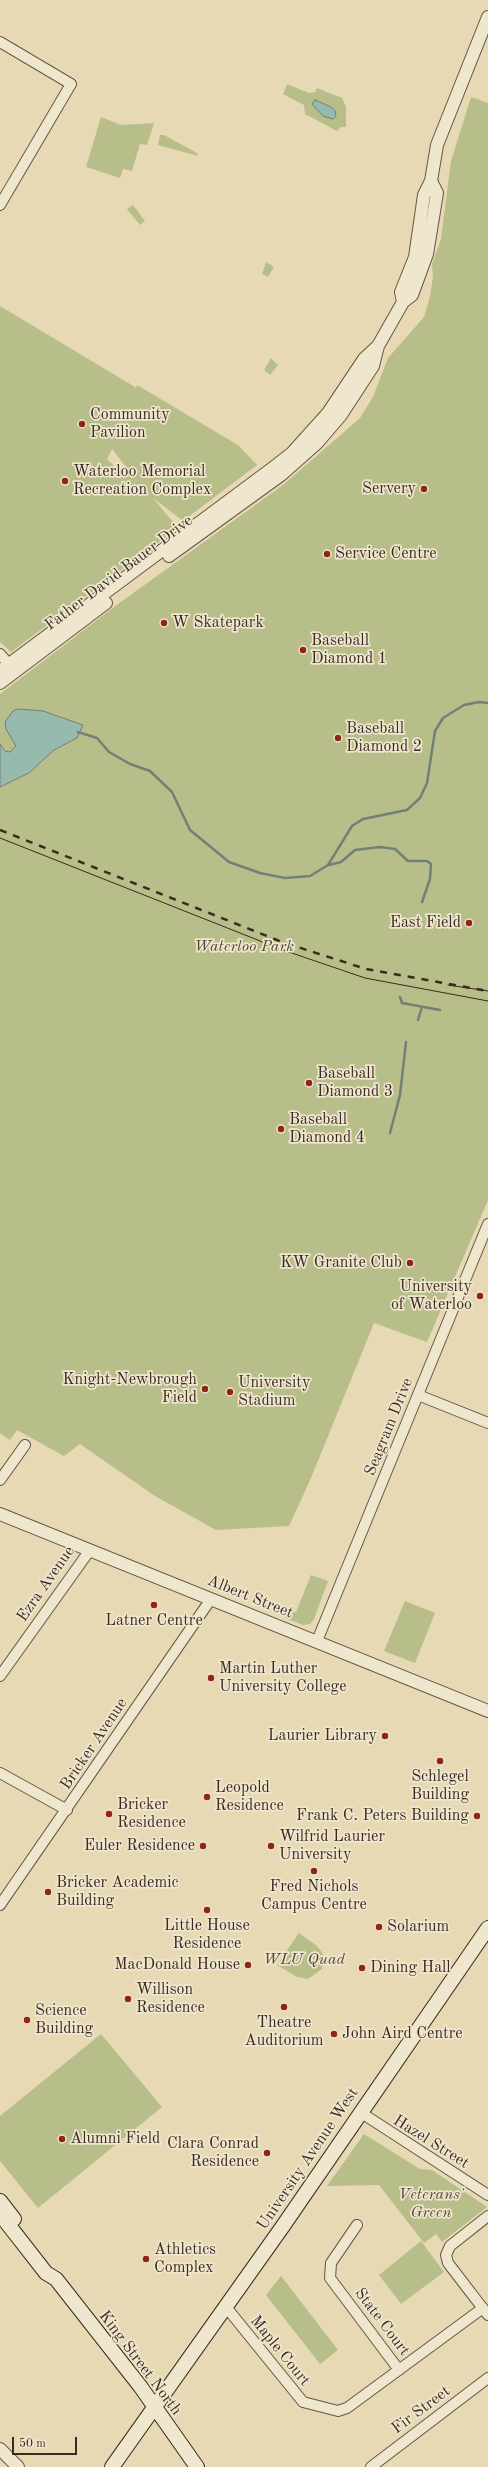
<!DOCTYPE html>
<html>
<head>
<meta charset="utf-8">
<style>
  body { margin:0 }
  #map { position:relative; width:488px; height:2467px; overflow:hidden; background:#e7d9b3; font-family:"Old Standard TT",serif }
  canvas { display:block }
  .scale { position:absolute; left:12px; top:2437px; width:65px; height:18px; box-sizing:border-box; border:2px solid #3c2921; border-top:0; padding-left:5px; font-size:12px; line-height:14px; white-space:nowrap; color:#3c2921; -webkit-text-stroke:3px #efe6ce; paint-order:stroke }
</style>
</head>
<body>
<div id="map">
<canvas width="488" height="2467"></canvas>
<div class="scale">50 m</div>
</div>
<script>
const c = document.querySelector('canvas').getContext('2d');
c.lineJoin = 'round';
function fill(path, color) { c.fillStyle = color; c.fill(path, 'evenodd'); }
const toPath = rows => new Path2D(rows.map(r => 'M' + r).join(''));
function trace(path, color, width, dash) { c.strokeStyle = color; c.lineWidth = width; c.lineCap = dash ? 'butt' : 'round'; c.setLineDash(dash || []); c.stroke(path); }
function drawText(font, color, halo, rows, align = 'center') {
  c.font = font + ' "Old Standard TT",serif'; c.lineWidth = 3.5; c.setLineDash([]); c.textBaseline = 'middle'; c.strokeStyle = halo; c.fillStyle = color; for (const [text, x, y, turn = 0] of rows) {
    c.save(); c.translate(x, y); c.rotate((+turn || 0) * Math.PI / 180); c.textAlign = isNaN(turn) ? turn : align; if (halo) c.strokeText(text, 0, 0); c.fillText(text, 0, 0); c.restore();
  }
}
const green = toPath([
  [287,84,309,93,315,92,317,88,342,98,346,107,346,127,341,127,337,131,305,114,304,105,283,94],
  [471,97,488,103,488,1200,427,1342,374,1323,311,1478,289,1526,216,1530,155,1496,80,1444,64,1456,17,1430,10,1440,0,1433,0,694,114,607,283,485,360,418,373,397,388,358,424,317,430,296,433,277,432,264,441,239,451,161],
  [101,117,121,125,154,123,147,145,140,144,132,171,123,169,120,178,86,167],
  [160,135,164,135,197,153,198,156,158,145],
  [133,205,145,221,140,225,127,209],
  [266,262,274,267,268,277,262,274],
  [0,306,135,387,135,389,137,385,238,445,257,465,183,521,153,498,178,528,11,652,0,642],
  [112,449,126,467,125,477,107,459],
  [271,358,278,365,270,375,264,370],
  [311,1575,328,1581,314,1619,310,1624,303,1625,285,1618,289,1610,296,1612],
  [405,1601,435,1613,415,1663,384,1651],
  [299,1933,317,1946,323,1954,322,1969,308,1979,297,1977,277,1965],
  [101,2034,162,2107,38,2208,0,2161,0,2116],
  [364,2134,420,2169,432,2170,487,2207,442,2242,436,2234,424,2243,379,2185,327,2186],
  [421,2241,444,2272,401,2304,379,2275],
  [281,2276,338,2350,320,2364,266,2295]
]);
const water = toPath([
  [315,100,331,107,335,111,336,116,333,119,323,116,312,104,315,100],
  [18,709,43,711,83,725,77,738,54,750,29,773,0,787,0,744,5,751,10,752,16,746,6,729,5,722,13,711,18,709]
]);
const stream = toPath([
  [78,732,97,738,109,752,130,764,150,771,172,792,190,830,229,862,260,873,285,878,310,876,328,865,352,826,363,819,407,810,420,798,427,783,435,731,443,718,464,705,479,702,488,703],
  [329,865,341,862,355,850,380,847,395,849,408,861,427,861,431,864,430,879,422,902],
  [400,997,402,1003,440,1010],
  [418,1020,422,1007],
  [390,1133,400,1095,406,1042]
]);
const minor = toPath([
  [0,42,71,84,0,205],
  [0,654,13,669],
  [418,1395,488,1423],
  [0,1480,25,1445],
  [317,1641,488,1224],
  [0,1676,90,1550],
  [0,1773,67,1810],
  [0,1905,211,1599],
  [360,2112,488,2195],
  [488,2216,450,2246,446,2255,448,2263,488,2315],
  [357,2225,331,2263,330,2278,399,2370],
  [226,2307,303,2402,338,2411,347,2408,483,2308],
  [371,2467,488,2378]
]);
const tertiary = toPath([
  [403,302,412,295,427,254,437,193,431,181],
  [169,556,281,475,317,443,341,415,373,366,378,346],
  [0,671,274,467,292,453,328,413,364,359,378,346,403,302,401,292,415,257,424,195,431,181,437,145,488,17],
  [0,683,106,603],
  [0,1514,488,1711],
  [0,2449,18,2467]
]);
const secondary = toPath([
  [0,2201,14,2219],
  [0,2214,46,2273,56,2279,140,2386,197,2467],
  [112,2467,283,2226,488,1928]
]);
const tram = toPath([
  [0,838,283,950,365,978,488,1001],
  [448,985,488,991]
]);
const rail = toPath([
  [0,830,282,942,366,969,488,991]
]);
const markers = [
  [82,424,4,"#8f2418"],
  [65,481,4,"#8f2418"],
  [424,489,4,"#8f2418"],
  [327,554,4,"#8f2418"],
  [164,623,4,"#8f2418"],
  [303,650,4,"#8f2418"],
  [338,738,4,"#8f2418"],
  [469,923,4,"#8f2418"],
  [309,1083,4,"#8f2418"],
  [281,1129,4,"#8f2418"],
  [410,1263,4,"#8f2418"],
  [480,1296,4,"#8f2418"],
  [205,1389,4,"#8f2418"],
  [230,1392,4,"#8f2418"],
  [154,1605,4,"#8f2418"],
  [211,1678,4,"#8f2418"],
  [385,1736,4,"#8f2418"],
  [440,1761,4,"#8f2418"],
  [207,1797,4,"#8f2418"],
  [109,1814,4,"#8f2418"],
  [477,1816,4,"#8f2418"],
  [203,1846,4,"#8f2418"],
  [271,1846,4,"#8f2418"],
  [314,1871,4,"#8f2418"],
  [48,1892,4,"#8f2418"],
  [207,1910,4,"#8f2418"],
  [379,1927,4,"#8f2418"],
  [248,1965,4,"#8f2418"],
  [362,1968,4,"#8f2418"],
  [128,1999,4,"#8f2418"],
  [284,2007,4,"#8f2418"],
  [27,2020,4,"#8f2418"],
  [334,2034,4,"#8f2418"],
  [62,2139,4,"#8f2418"],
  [267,2153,4,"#8f2418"],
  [146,2259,4,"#8f2418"]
];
const poiNames = [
  ["Community",90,415],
  ["Pavilion",90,433],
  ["Waterloo Memorial",73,472],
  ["Recreation Complex",73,490],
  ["Servery",416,489,"right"],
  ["Service Centre",335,554],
  ["W Skatepark",172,623],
  ["Baseball",311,641],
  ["Diamond 1",311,659],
  ["Baseball",346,729],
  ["Diamond 2",346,747],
  ["East Field",461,923,"right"],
  ["Baseball",317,1074],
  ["Diamond 3",317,1092],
  ["Baseball",289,1120],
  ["Diamond 4",289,1138],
  ["KW Granite Club",402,1263,"right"],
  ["University",472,1287,"right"],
  ["of Waterloo",472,1305,"right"],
  ["Knight-Newbrough",197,1380,"right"],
  ["Field",197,1398,"right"],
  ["University",238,1383],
  ["Stadium",238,1401],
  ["Latner Centre",154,1621,"center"],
  ["Martin Luther",219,1669],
  ["University College",219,1687],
  ["Laurier Library",377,1736,"right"],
  ["Schlegel",440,1777,"center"],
  ["Building",440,1795,"center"],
  ["Leopold",215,1788],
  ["Residence",215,1806],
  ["Bricker",117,1805],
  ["Residence",117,1823],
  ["Frank C. Peters Building",469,1816,"right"],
  ["Wilfrid Laurier",279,1837],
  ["University",279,1855],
  ["Euler Residence",195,1846,"right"],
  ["Bricker Academic",56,1883],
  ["Building",56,1901],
  ["Fred Nichols",314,1887,"center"],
  ["Campus Centre",314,1905,"center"],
  ["Little House",207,1926,"center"],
  ["Residence",207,1944,"center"],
  ["Solarium",387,1927],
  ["MacDonald House",240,1965,"right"],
  ["Dining Hall",370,1968],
  ["Willison",136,1990],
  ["Residence",136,2008],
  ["Science",35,2011],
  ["Building",35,2029],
  ["Theatre",284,2023,"center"],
  ["Auditorium",284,2041,"center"],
  ["John Aird Centre",342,2034],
  ["Alumni Field",70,2139],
  ["Clara Conrad",259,2144,"right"],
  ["Residence",259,2162,"right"],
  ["Athletics",154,2250],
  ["Complex",154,2268]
];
const streetNames = [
  ["Father David Bauer Drive",119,573,-37],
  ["Seagram Drive",389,1427,-68],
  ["Ezra Avenue",46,1584,-55],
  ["Albert Street",250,1597,22],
  ["Bricker Avenue",94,1744,-56],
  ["Hazel Street",431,2142,32],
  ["University Avenue West",308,2159,-56],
  ["State Court",382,2322,53],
  ["Maple Court",280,2351,51],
  ["King Street North",140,2363,53],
  ["Fir Street",421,2410,-37]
];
const parkNames = [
  ["Waterloo Park",244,947],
  ["WLU Quad",304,1960],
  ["Veterans'",431,2195],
  ["Green",431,2213]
];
fill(green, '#b8be8a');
fill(water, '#97baae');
trace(water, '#738076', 1);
trace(stream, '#738076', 2.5);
trace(minor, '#675546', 12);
trace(tertiary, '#675546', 14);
trace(secondary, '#3c2921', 16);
trace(minor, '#efe6ce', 10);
trace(tertiary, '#efe6ce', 12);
trace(secondary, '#efe6ce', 14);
trace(tram, '#3c2921', 1);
trace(rail, '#3c2921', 2.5, [7, 7]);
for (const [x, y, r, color] of markers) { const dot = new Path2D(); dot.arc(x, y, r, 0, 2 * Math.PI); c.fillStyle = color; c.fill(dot); trace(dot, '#efe6ce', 1.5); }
drawText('16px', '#3c2921', '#efe6ce', poiNames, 'left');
drawText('16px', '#3c2921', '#efe6ce', streetNames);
drawText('italic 16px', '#554736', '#efe6ce', parkNames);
</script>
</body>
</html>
